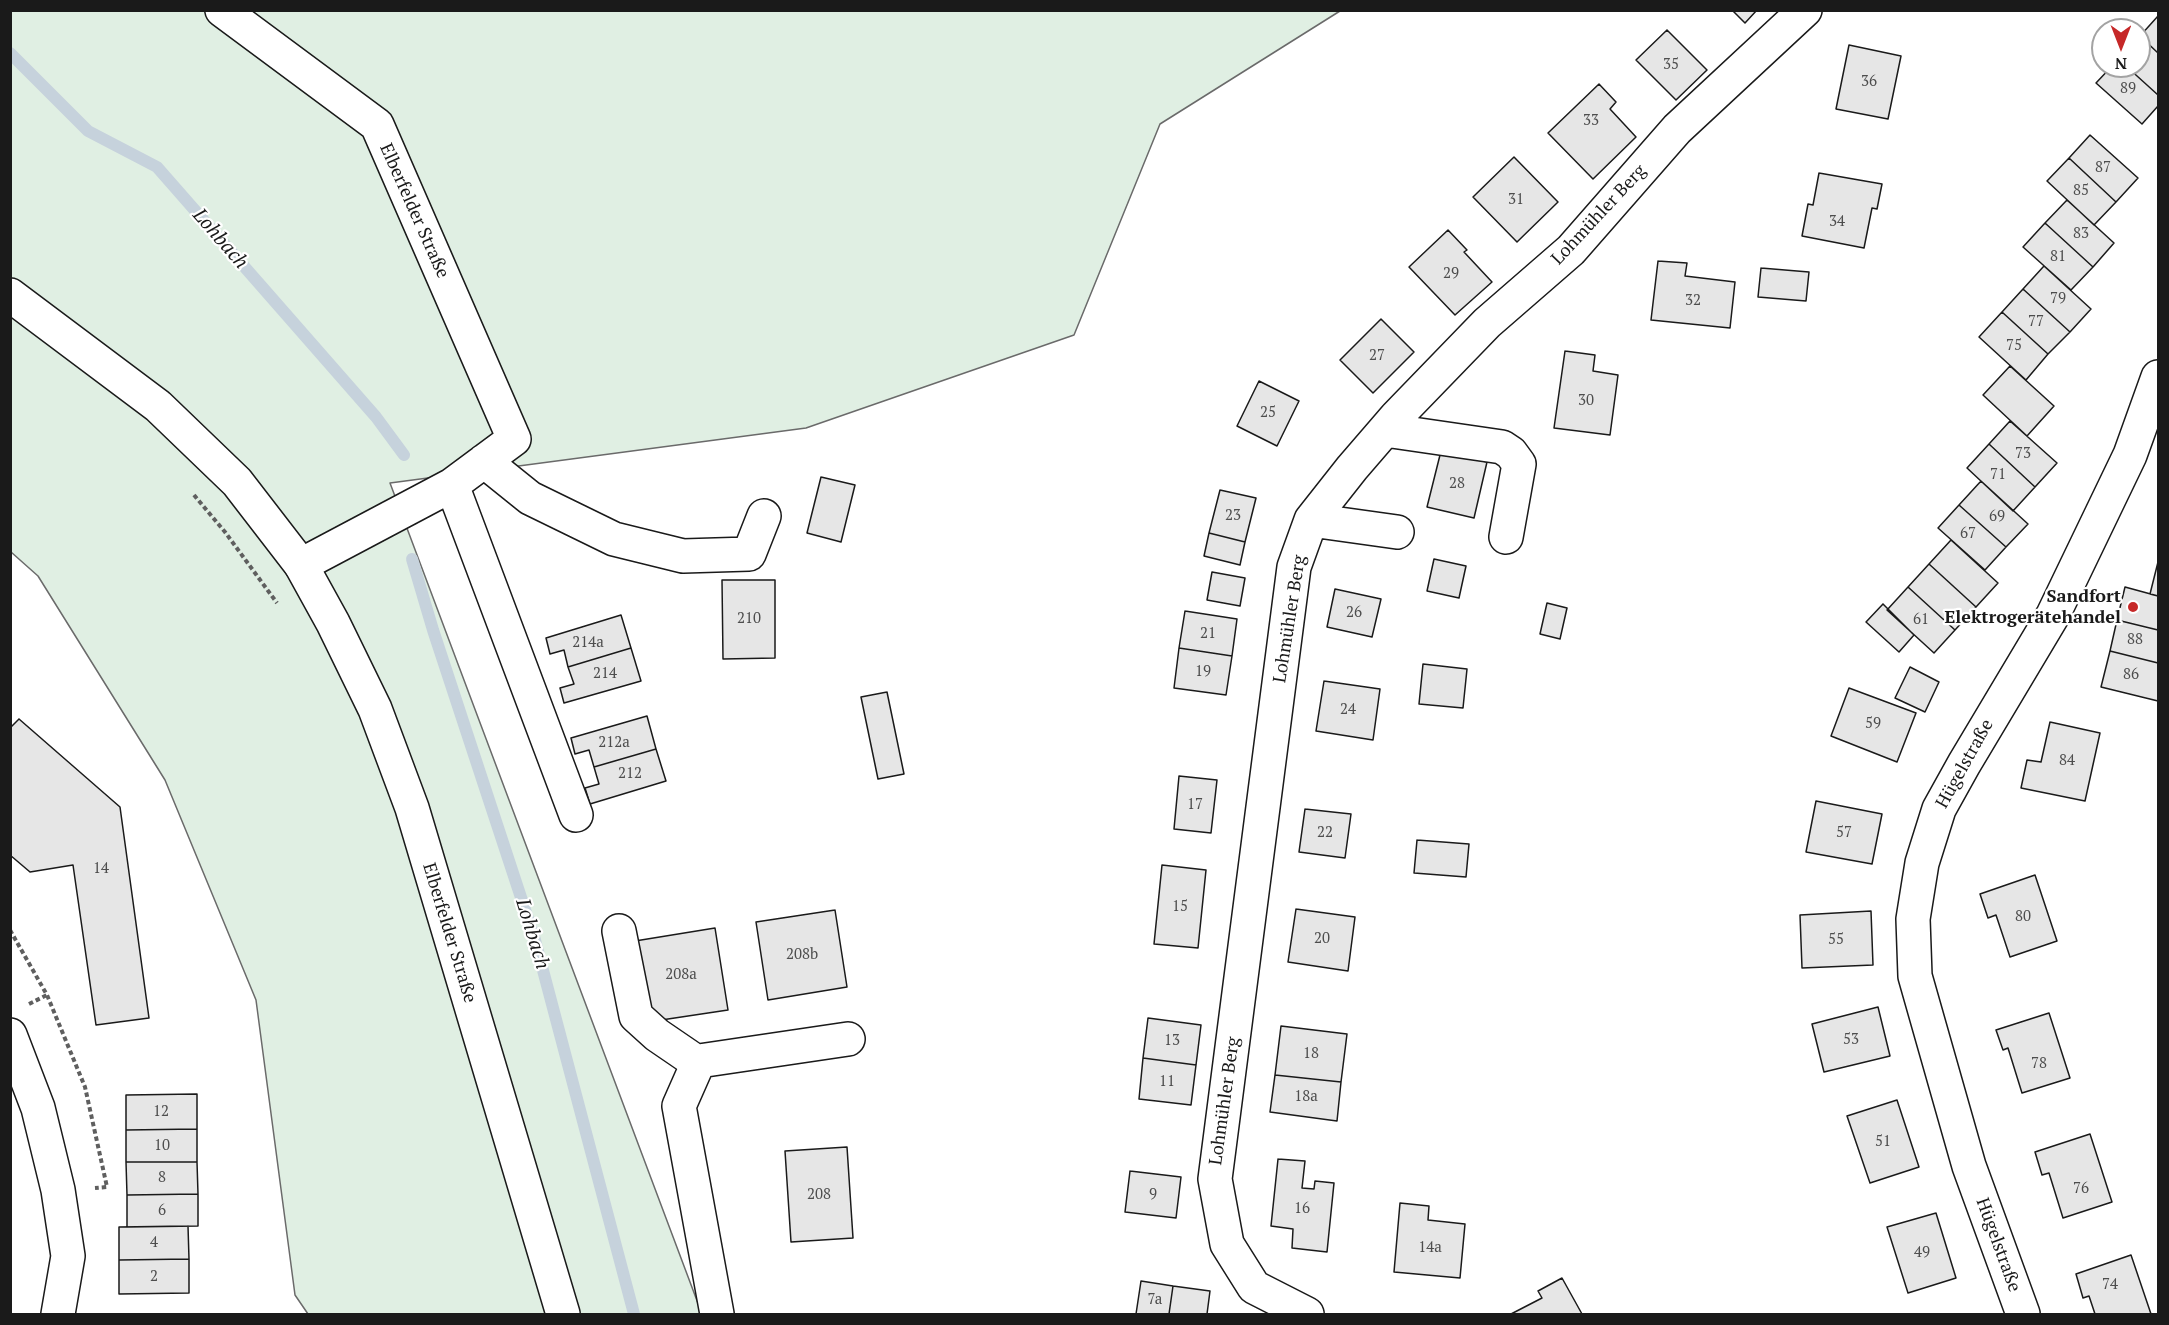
<!DOCTYPE html>
<html>
<head>
<meta charset="utf-8">
<style>
  body { margin:0 }
  #map { position:relative; width:2169px; height:1325px; overflow:hidden; background:#fff; font-family:"PT Serif",serif }
  canvas { display:block }
  .frame { position:absolute; inset:0; border:12px solid #1a1a1a; pointer-events:none }
  .north { position:absolute; left:2091px; top:18px; width:60px; height:60px; box-sizing:border-box; background:#fff; border:2px solid #a3a3a3; border-radius:50%; rotate:180deg; font-size:16px; font-weight:700; line-height:24px; text-align:center; color:#1a1a1a }
  .north::after { content:''; display:block; margin:auto; width:21px; height:27px; background:#c62828; clip-path:polygon(50% 0,100% 100%,50% 72%,0 100%) }
</style>
</head>
<body>
<div id="map">
<canvas width="2169" height="1325"></canvas>
<div class="frame"></div>
<div class="north">N</div>
</div>
<script>
const c = document.querySelector('canvas').getContext('2d');
c.lineJoin = 'round';
function fill(path, color) { c.fillStyle = color; c.fill(path, 'evenodd'); }
const toPath = rows => new Path2D(rows.map(r => 'M' + r).join(''));
function trace(path, color, width, dash) { c.strokeStyle = color; c.lineWidth = width; c.lineCap = dash ? 'butt' : 'round'; c.setLineDash(dash || []); c.stroke(path); }
function drawText(font, color, halo, rows, align = 'center') {
  c.font = font + ' "PT Serif",serif'; c.lineWidth = 4.5; c.setLineDash([]); c.textBaseline = 'middle'; c.strokeStyle = halo; c.fillStyle = color; for (const [text, x, y, turn = 0] of rows) {
    c.save(); c.translate(x, y); c.rotate((+turn || 0) * Math.PI / 180); c.textAlign = isNaN(turn) ? turn : align; if (halo) c.strokeText(text, 0, 0); c.fillText(text, 0, 0); c.restore();
  }
}
const green = toPath([
  [11,11,1340,11,1160,124,1074,335,806,428,390,483,702,1314,308,1314,295,1295,256,1000,165,780,38,576,11,552,11,11]
]);
const stream = toPath([
  [10,53,88,131,157,167,376,417,404,455],
  [412,559,433,630,535,940,634,1314]
]);
const building = toPath([
  [1732,10,1757,10,1745,23,1732,10],
  [2158,16,2158,53,2140,36,2158,16],
  [1667,30,1707,70,1676,100,1636,60,1667,30],
  [2140,36,2158,53,2158,95,2126,66,2139,66,2140,36],
  [1849,45,1901,56,1888,119,1836,109,1849,45],
  [2112,66,2126,66,2158,95,2158,106,2142,124,2096,83,2112,66],
  [1599,84,1616,102,1610,109,1636,137,1593,179,1548,133,1599,84],
  [2090,135,2138,178,2116,202,2069,158,2090,135],
  [1514,157,1558,202,1517,242,1473,197,1514,157],
  [2069,158,2116,202,2094,225,2047,181,2069,158],
  [1819,173,1882,184,1877,209,1872,208,1864,248,1802,236,1808,204,1813,205,1819,173],
  [2067,200,2114,243,2093,267,2045,223,2067,200],
  [2045,223,2093,267,2071,290,2023,247,2045,223],
  [1448,230,1467,250,1464,252,1492,282,1455,315,1409,267,1448,230],
  [1658,261,1687,263,1685,276,1735,282,1730,328,1651,320,1658,261],
  [2044,266,2091,309,2070,332,2023,289,2044,266],
  [1761,268,1809,272,1806,301,1758,297,1761,268],
  [2023,289,2070,332,2048,354,2002,312,2023,289],
  [2002,312,2048,354,2026,380,1979,337,2002,312],
  [1381,319,1414,352,1373,393,1340,360,1381,319],
  [1565,351,1595,355,1593,371,1618,375,1610,435,1554,428,1565,351],
  [2010,366,2054,406,2027,436,1983,395,2010,366],
  [1259,381,1299,401,1277,446,1237,426,1259,381],
  [2010,421,2057,463,2035,487,1989,444,2010,421],
  [1989,444,2035,487,2013,511,1967,468,1989,444],
  [1441,451,1487,462,1474,518,1427,507,1441,451],
  [821,477,855,485,841,542,807,533,821,477],
  [1981,481,2028,524,2006,547,1959,505,1981,481],
  [1220,490,1256,498,1245,542,1209,533,1220,490],
  [1959,505,2006,547,1985,570,1938,528,1959,505],
  [1209,533,1245,542,1240,565,1204,556,1209,533],
  [1951,540,1998,583,1976,607,1929,564,1951,540],
  [1434,559,1466,566,1459,598,1427,591,1434,559],
  [2158,562,2158,596,2150,594,2158,562],
  [1929,564,1976,607,1955,630,1908,587,1929,564],
  [1212,572,1245,578,1240,606,1207,600,1212,572],
  [722,580,775,580,775,658,723,659,722,580],
  [1908,587,1955,630,1934,653,1887,610,1908,587],
  [2125,587,2158,596,2158,630,2117,620,2125,587],
  [1335,589,1381,599,1372,637,1327,627,1335,589],
  [1547,603,1567,608,1560,639,1540,634,1547,603],
  [1883,604,1914,635,1899,652,1866,622,1883,604],
  [1185,611,1237,619,1232,656,1179,648,1185,611],
  [621,615,631,648,568,667,564,650,550,654,546,638,621,615],
  [2117,620,2158,630,2158,663,2110,651,2117,620],
  [631,648,641,681,564,703,560,688,574,684,568,667,631,648],
  [1179,648,1232,656,1226,695,1174,688,1179,648],
  [2110,651,2158,663,2158,701,2101,687,2110,651],
  [1423,664,1467,669,1463,708,1419,704,1423,664],
  [1910,667,1939,682,1925,712,1895,698,1910,667],
  [1324,681,1380,689,1373,740,1316,731,1324,681],
  [1849,688,1916,713,1897,762,1831,736,1849,688],
  [887,692,904,774,878,779,861,697,887,692],
  [647,716,656,749,594,767,589,750,575,754,571,738,647,716],
  [19,719,120,807,149,1018,96,1025,73,865,30,872,10,855,10,728,19,719],
  [2050,722,2100,733,2085,801,2021,788,2027,760,2041,762,2050,722],
  [656,749,666,781,590,804,585,788,599,784,594,767,656,749],
  [1179,776,1217,780,1211,833,1174,829,1179,776],
  [1816,801,1882,814,1872,864,1806,852,1816,801],
  [1305,809,1351,814,1345,858,1299,852,1305,809],
  [1417,840,1469,844,1466,877,1414,873,1417,840],
  [1162,865,1206,870,1198,948,1154,944,1162,865],
  [2035,875,2057,941,2010,957,1996,915,1988,918,1980,894,2035,875],
  [1296,909,1355,917,1348,971,1288,962,1296,909],
  [835,910,847,987,768,1000,756,922,835,910],
  [1871,911,1873,965,1802,968,1800,915,1871,911],
  [715,928,728,1010,648,1022,635,941,715,928],
  [1878,1007,1890,1056,1824,1072,1812,1024,1878,1007],
  [2049,1013,2070,1078,2022,1093,2008,1048,2003,1050,1996,1030,2049,1013],
  [1148,1018,1201,1025,1196,1065,1143,1058,1148,1018],
  [1281,1026,1347,1034,1341,1082,1275,1075,1281,1026],
  [1143,1058,1196,1065,1191,1105,1139,1099,1143,1058],
  [1275,1075,1341,1082,1337,1121,1270,1112,1275,1075],
  [197,1094,197,1129,126,1130,126,1095,197,1094],
  [1897,1100,1919,1167,1870,1183,1847,1116,1897,1100],
  [197,1129,197,1162,126,1162,126,1130,197,1129],
  [2090,1134,2112,1202,2063,1218,2049,1173,2042,1175,2035,1152,2090,1134],
  [847,1147,853,1238,791,1242,785,1151,847,1147],
  [1278,1159,1305,1161,1302,1188,1314,1189,1315,1181,1334,1183,1327,1252,1292,1248,1293,1229,1271,1226,1278,1159],
  [126,1162,197,1162,198,1194,127,1195,126,1162],
  [1130,1171,1181,1177,1176,1218,1125,1212,1130,1171],
  [198,1194,198,1226,127,1227,127,1195,198,1194],
  [1400,1203,1429,1206,1428,1220,1465,1224,1460,1278,1394,1272,1400,1203],
  [1936,1213,1956,1278,1908,1293,1887,1227,1936,1213],
  [188,1226,189,1259,119,1260,119,1227,188,1226],
  [2131,1255,2151,1314,2095,1314,2089,1296,2083,1298,2076,1274,2131,1255],
  [189,1259,189,1293,119,1294,119,1260,189,1259],
  [1562,1278,1582,1314,1511,1314,1542,1298,1538,1291,1562,1278],
  [1141,1281,1173,1286,1169,1314,1136,1314,1141,1281],
  [1173,1286,1210,1291,1207,1314,1169,1314,1173,1286]
]);
const path = toPath([
  [194,495,225,532,277,603],
  [10,930,47,995,85,1087,107,1187,95,1188],
  [29,1004,47,995]
]);
const minor = toPath([
  [222,10,377,125,514,439,452,485,301,565],
  [1385,430,1502,447,1511,453,1519,464,1506,537],
  [484,461,530,498,614,539,683,556,749,554,764,516],
  [452,485,576,815],
  [1311,520,1397,532],
  [619,931,636,1016,657,1035,698,1063],
  [10,1035,38,1108,58,1190,68,1256,58,1314],
  [717,1314,679,1106,698,1063,699,1061,848,1039],
  [1307,1314,1254,1287,1227,1244,1215,1179,1294,567,1311,520,1352,468,1396,417,1487,323,1571,250,1677,129,1805,10],
  [2023,1314,1969,1166,1915,976,1913,919,1922,863,1939,809,1964,764,2053,615,2130,455,2158,377]
]);
const major = toPath([
  [10,295,158,406,237,482,301,565,333,623,375,709,412,808,563,1314]
]);
const markers = [
  [2133,607,6,"#c62828"]
];
const numberNames = [
  ["35",1671,65],
  ["36",1869,82],
  ["89",2128,89],
  ["33",1591,121],
  ["87",2103,168],
  ["85",2081,191],
  ["31",1516,200],
  ["34",1837,222],
  ["83",2081,234],
  ["81",2058,257],
  ["29",1451,274],
  ["79",2058,299],
  ["32",1693,301],
  ["77",2036,322],
  ["75",2014,346],
  ["27",1377,356],
  ["30",1586,401],
  ["25",1268,413],
  ["73",2023,454],
  ["71",1998,475],
  ["28",1457,484],
  ["23",1233,516],
  ["69",1997,517],
  ["67",1968,534],
  ["26",1354,613],
  ["210",749,619],
  ["61",1921,620],
  ["21",1208,634],
  ["88",2135,640],
  ["214a",588,643],
  ["19",1203,672],
  ["214",605,674],
  ["86",2131,675],
  ["24",1348,710],
  ["59",1873,724],
  ["212a",614,743],
  ["84",2067,761],
  ["212",630,774],
  ["17",1195,805],
  ["22",1325,833],
  ["57",1844,833],
  ["14",101,869],
  ["15",1180,907],
  ["80",2023,917],
  ["20",1322,939],
  ["55",1836,940],
  ["208b",802,955],
  ["208a",681,975],
  ["53",1851,1040],
  ["13",1172,1041],
  ["18",1311,1054],
  ["78",2039,1064],
  ["11",1167,1082],
  ["18a",1306,1097],
  ["12",161,1112],
  ["51",1883,1142],
  ["10",162,1146],
  ["8",162,1178],
  ["76",2081,1189],
  ["208",819,1195],
  ["9",1153,1195],
  ["16",1302,1209],
  ["6",162,1211],
  ["4",154,1243],
  ["14a",1430,1248],
  ["49",1922,1253],
  ["2",154,1277],
  ["74",2110,1285],
  ["7a",1155,1300]
];
const streetNames = [
  ["Elberfelder Straße",414,211,66],
  ["Lohmühler Berg",1599,215,-47],
  ["Lohmühler Berg",1290,619,-81],
  ["Hügelstraße",1965,764,-61],
  ["Elberfelder Straße",449,933,73],
  ["Lohmühler Berg",1225,1101,-82],
  ["Hügelstraße",1998,1245,70]
];
const poiNames = [
  ["Sandfort",2121,597],
  ["Elektrogerätehandel",2121,618]
];
const waterNames = [
  ["Lohbach",220,239,49],
  ["Lohbach",532,934,73]
];
fill(green, '#e0efe3');
trace(green, '#6a6a6a', 1.5);
trace(stream, '#c6d2dc', 12);
fill(building, '#e6e6e6');
trace(building, '#1a1a1a', 1.5);
trace(minor, '#1a1a1a', 36);
trace(major, '#1a1a1a', 36);
trace(path, '#5f5f5f', 4, [4.5, 3]);
trace(minor, '#fff', 33);
trace(major, '#fff', 33);
for (const [x, y, r, color] of markers) { const dot = new Path2D(); dot.arc(x, y, r, 0, 2 * Math.PI); c.fillStyle = color; c.fill(dot); trace(dot, '#fff', 2); }
drawText('15px', '#4d4d4d', null, numberNames);
drawText('18px', '#1a1a1a', '#fff', streetNames);
drawText('bold 18px', '#1a1a1a', '#fff', poiNames, 'right');
drawText('italic 20px', '#1a1a1a', '#fff', waterNames);
</script>
</body>
</html>
